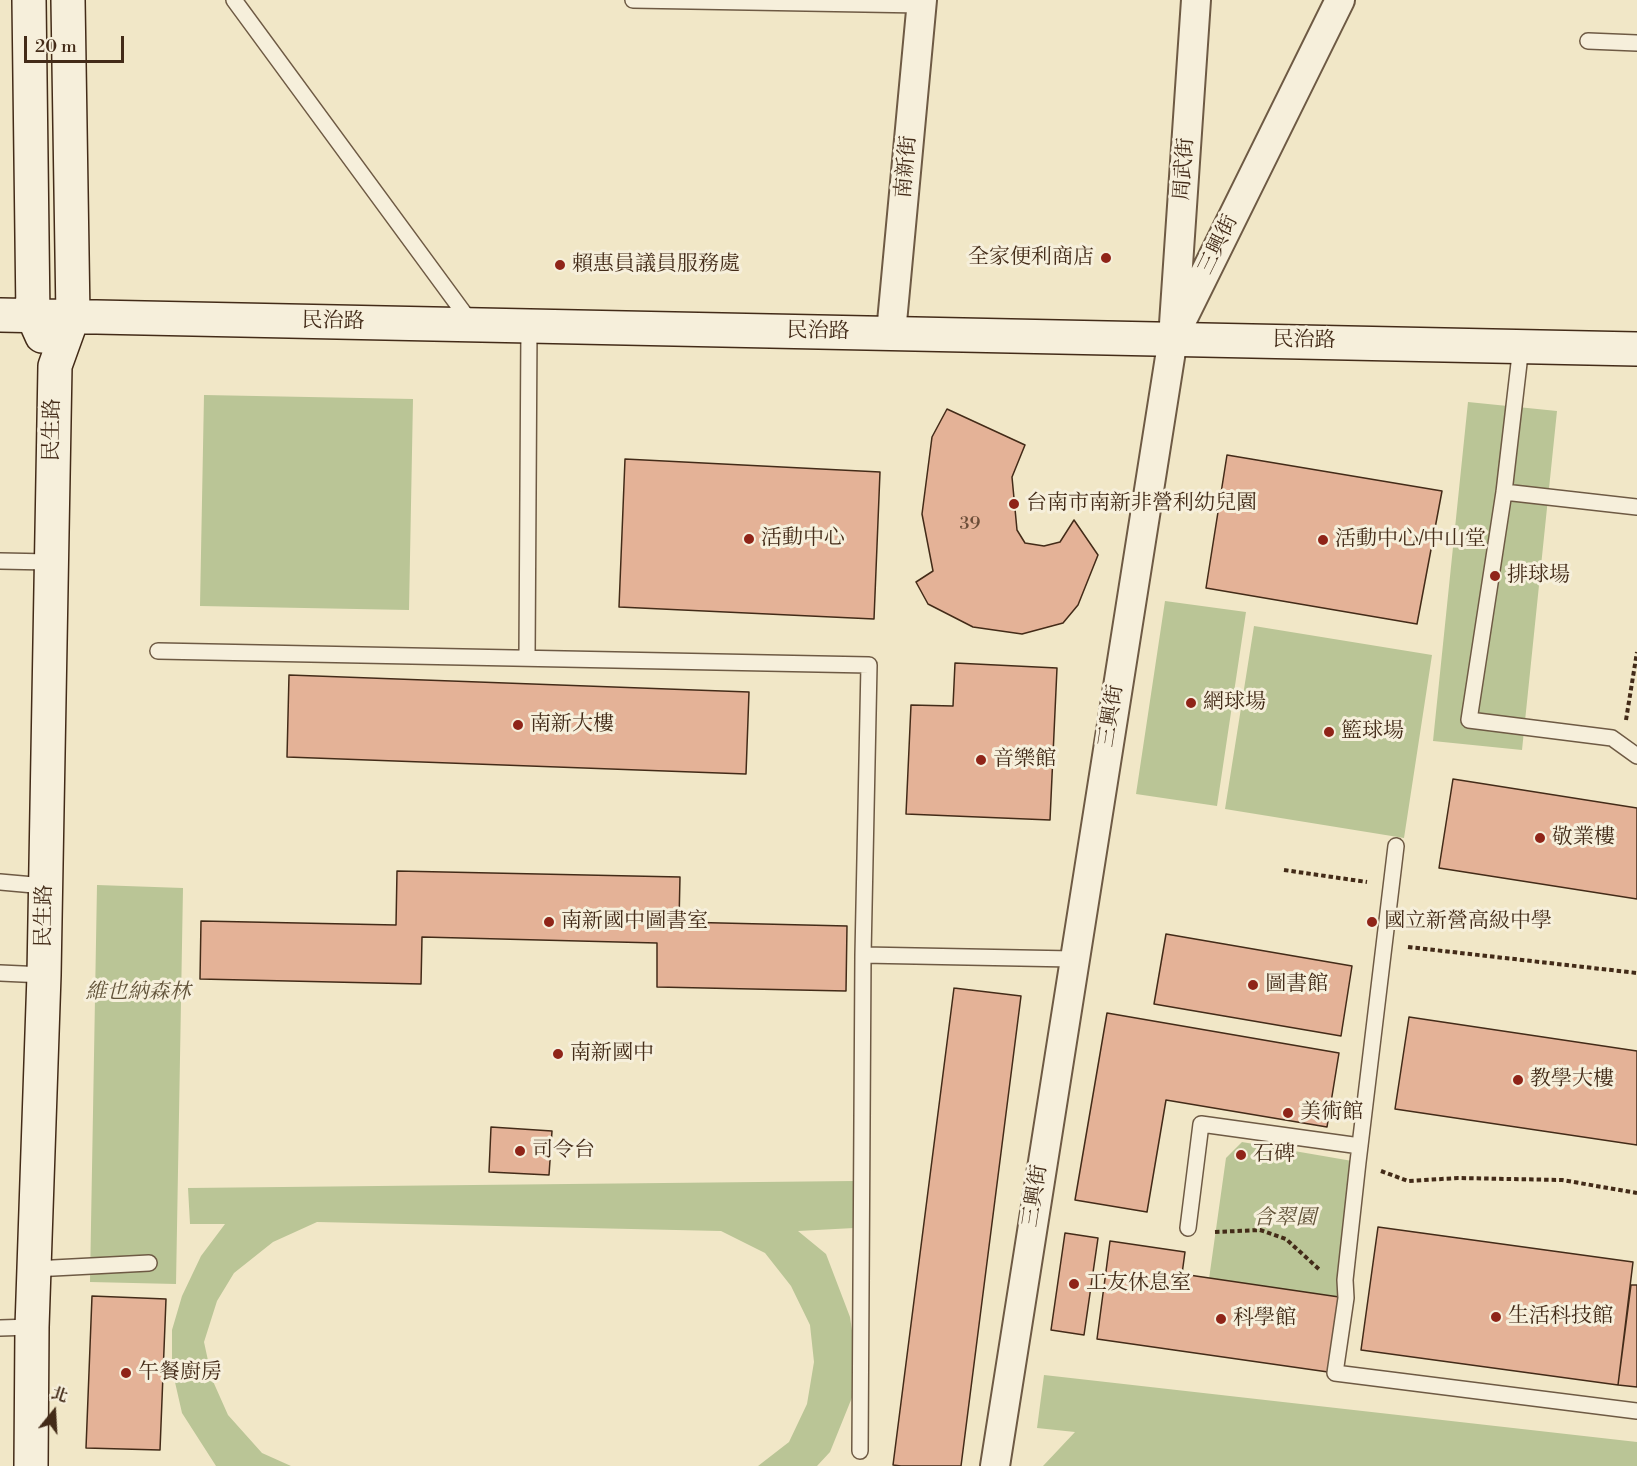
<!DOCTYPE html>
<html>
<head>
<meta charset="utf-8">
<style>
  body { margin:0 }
  #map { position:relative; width:1637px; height:1466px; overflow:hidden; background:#f1e7c7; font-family:"Libre Bodoni","Noto Serif TC",serif }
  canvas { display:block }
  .north { position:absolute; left:24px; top:1382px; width:60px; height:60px; -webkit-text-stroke:4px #f6efdb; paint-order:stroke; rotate:18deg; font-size:16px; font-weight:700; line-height:24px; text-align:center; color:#432b18 }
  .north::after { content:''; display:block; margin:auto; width:21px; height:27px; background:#432b18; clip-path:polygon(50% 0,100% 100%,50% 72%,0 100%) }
  .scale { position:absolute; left:24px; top:36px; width:100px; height:27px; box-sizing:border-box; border:3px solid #432b18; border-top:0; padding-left:8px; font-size:18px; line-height:21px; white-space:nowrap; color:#432b18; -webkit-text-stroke:4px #f6efdb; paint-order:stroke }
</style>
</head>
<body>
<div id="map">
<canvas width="1637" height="1466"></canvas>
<div class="north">北</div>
<div class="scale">20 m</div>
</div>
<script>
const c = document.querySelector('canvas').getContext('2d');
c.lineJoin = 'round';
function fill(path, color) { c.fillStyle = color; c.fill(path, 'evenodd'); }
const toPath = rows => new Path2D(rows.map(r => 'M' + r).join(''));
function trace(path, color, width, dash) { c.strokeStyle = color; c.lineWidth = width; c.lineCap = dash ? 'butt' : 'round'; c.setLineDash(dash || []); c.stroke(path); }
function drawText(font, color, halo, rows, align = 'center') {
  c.font = font + ' "Libre Bodoni","Noto Serif TC",serif'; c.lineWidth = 6; c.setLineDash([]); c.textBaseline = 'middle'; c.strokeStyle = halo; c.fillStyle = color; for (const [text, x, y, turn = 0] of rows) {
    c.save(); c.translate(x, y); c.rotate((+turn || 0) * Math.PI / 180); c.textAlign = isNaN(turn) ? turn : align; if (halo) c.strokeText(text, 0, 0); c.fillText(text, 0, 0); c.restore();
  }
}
const green = toPath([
  [204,395,413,399,409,610,200,606],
  [1468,402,1557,411,1522,750,1433,741],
  [1165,601,1246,612,1217,806,1136,794],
  [1254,626,1432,655,1404,838,1225,809],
  [97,885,183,888,176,1284,90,1282],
  [1242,1142,1358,1162,1346,1298,1209,1279,1226,1158],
  [854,1181,854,1228,798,1231,826,1254,850,1317,855,1351,853,1395,830,1452,817,1466,758,1466,789,1442,807,1404,814,1362,810,1325,791,1286,765,1253,721,1231,317,1222,273,1242,234,1273,217,1301,204,1342,212,1379,228,1415,262,1453,291,1466,216,1466,182,1413,172,1369,172,1330,182,1296,201,1256,225,1224,190,1224,188,1188],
  [1044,1375,1637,1442,1637,1466,1043,1466,1075,1432,1037,1428]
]);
const building = toPath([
  [947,409,1025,445,1012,477,1017,530,1025,543,1044,546,1060,542,1074,520,1098,555,1078,605,1063,623,1022,634,973,627,928,604,916,582,933,571,922,514,932,437,947,409],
  [1227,455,1442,491,1417,624,1206,588,1227,455],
  [625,459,880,472,874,619,619,607,625,459],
  [955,663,1057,668,1050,820,906,814,911,705,953,706,955,663],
  [289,675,749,692,746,774,287,757,289,675],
  [1453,779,1637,808,1637,899,1439,868,1453,779],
  [397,871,680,877,679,922,847,926,846,991,657,987,657,943,422,937,421,984,200,979,201,921,396,925,397,871],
  [1166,934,1352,966,1341,1036,1154,1004,1166,934],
  [954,988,1021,996,961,1466,901,1466,893,1465,954,988],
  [1107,1013,1339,1053,1327,1127,1166,1100,1147,1212,1075,1200,1107,1013],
  [1409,1017,1637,1051,1637,1145,1395,1109,1409,1017],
  [491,1127,552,1131,549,1175,489,1172,491,1127],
  [1378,1227,1633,1262,1618,1385,1361,1350,1378,1227],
  [1065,1233,1098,1238,1084,1335,1051,1330,1065,1233],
  [1110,1241,1185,1252,1182,1274,1346,1298,1335,1373,1097,1339,1110,1241],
  [1631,1285,1637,1285,1637,1387,1618,1385,1631,1285],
  [92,1296,166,1299,160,1450,86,1448,92,1296]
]);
const path = toPath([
  [1626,720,1637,652],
  [1284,870,1367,882],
  [1408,947,1637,973],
  [1381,1171,1408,1181,1458,1178,1562,1180,1637,1193],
  [1215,1232,1260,1230,1286,1239,1321,1271]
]);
const lane = toPath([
  [234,0,472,324],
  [633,0,922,5],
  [1588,41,1637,43],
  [1521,346,1504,492,1469,720,1612,738,1637,756],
  [1504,492,1637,507],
  [0,561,50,562],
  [158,651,869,665,863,955,860,1451],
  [527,657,529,327],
  [1396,846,1358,1162,1345,1280,1346,1298,1335,1373,1637,1411],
  [0,882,45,886],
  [863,955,1073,959],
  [0,973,44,975],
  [1188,1228,1201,1124,1360,1146],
  [34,1269,149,1263],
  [0,1328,32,1327]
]);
const street = toPath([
  [1174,324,1196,0],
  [891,333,922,0],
  [995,1466,1173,338,1340,0]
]);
const secondary = toPath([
  [29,0,33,316,42,336],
  [0,315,1637,349],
  [31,1466,32,1327,44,975,55,366,73,316,68,0]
]);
const markers = [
  [1106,258,6,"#8f2418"],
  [560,265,6,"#8f2418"],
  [1014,504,6,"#8f2418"],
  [749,539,6,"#8f2418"],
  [1323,540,6,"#8f2418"],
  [1495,576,6,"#8f2418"],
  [1191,703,6,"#8f2418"],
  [518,725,6,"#8f2418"],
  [1329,732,6,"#8f2418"],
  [981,760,6,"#8f2418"],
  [1540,838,6,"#8f2418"],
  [549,922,6,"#8f2418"],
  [1372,922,6,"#8f2418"],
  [1253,985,6,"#8f2418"],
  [558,1054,6,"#8f2418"],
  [1518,1080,6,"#8f2418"],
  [1288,1113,6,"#8f2418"],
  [520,1151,6,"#8f2418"],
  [1241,1155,6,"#8f2418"],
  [1074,1284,6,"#8f2418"],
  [1496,1317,6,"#8f2418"],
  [1221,1319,6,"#8f2418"],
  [126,1373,6,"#8f2418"]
];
const numberNames = [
  ["39",970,525]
];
const streetNames = [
  ["南新街",907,167,-85],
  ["周武街",1185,169,-86],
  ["三興街",1219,245,-64],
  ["民治路",333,322,1],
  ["民治路",818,332,1],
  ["民治路",1304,341,1],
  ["民生路",53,430,-89],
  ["三興街",1112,716,-81],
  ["民生路",45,916,-89],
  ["三興街",1036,1196,-81]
];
const poiNames = [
  ["全家便利商店",1094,258,"right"],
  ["賴惠員議員服務處",572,265],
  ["台南市南新非營利幼兒園",1026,504],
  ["活動中心",761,539],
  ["活動中心/中山堂",1335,540],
  ["排球場",1507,576],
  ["網球場",1203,703],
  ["南新大樓",530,725],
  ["籃球場",1341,732],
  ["音樂館",993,760],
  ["敬業樓",1552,838],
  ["南新國中圖書室",561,922],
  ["國立新營高級中學",1384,922],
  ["圖書館",1265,985],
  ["南新國中",570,1054],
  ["教學大樓",1530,1080],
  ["美術館",1300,1113],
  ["司令台",532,1151],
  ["石碑",1253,1155],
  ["工友休息室",1086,1284],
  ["生活科技館",1508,1317],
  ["科學館",1233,1319],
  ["午餐廚房",138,1373]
];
const parkNames = [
  ["維也納森林",138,993],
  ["含翠園",1285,1219]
];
fill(green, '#bac596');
fill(building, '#e4b297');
trace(building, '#432b18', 1.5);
trace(lane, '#6e5a44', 18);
trace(street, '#6e5a44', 32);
trace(secondary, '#432b18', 36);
trace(path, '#432b18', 4, [4.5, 3]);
trace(lane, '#f6efdb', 15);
trace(street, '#f6efdb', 28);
trace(secondary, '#f6efdb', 33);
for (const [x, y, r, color] of markers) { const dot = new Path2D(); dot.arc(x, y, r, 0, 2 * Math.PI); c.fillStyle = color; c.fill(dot); trace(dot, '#f6efdb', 2); }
drawText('18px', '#6b4d38', null, numberNames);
drawText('21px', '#432b18', '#f6efdb', streetNames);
drawText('21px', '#432b18', '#f6efdb', poiNames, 'left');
drawText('italic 21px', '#615238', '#f6efdb', parkNames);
</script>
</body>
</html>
